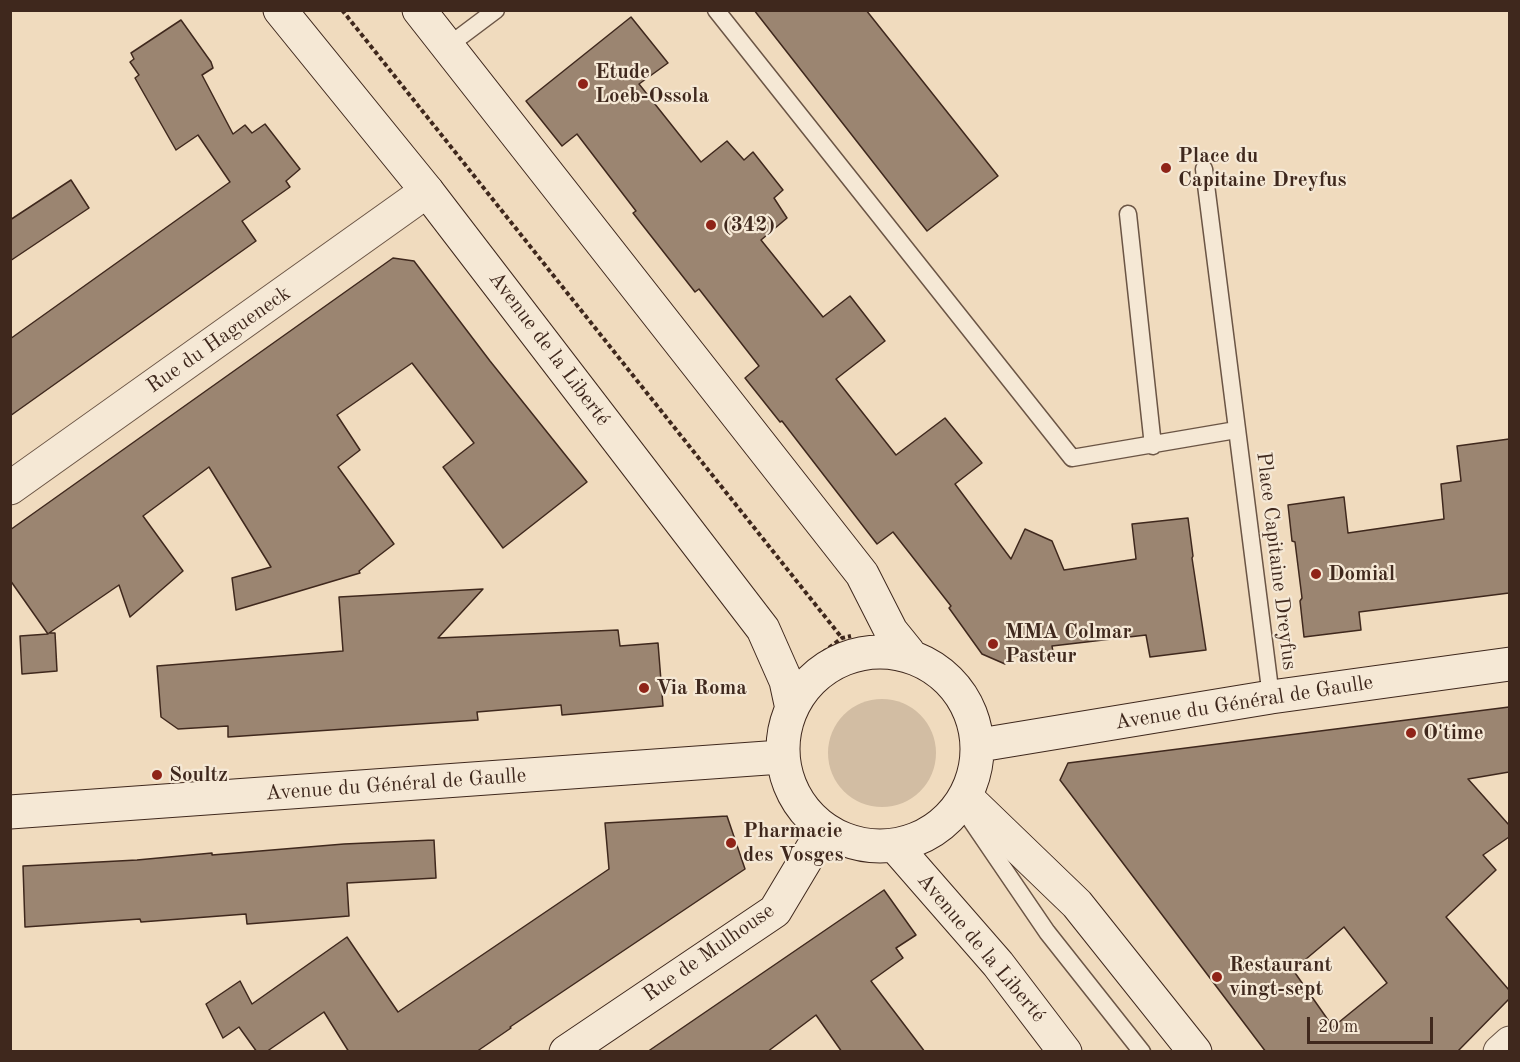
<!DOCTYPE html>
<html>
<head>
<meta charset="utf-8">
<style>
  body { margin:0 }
  #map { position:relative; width:1520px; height:1062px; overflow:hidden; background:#f0dbbe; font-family:"Old Standard TT",serif }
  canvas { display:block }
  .frame { position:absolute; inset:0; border:12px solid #3f281d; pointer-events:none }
  .scale { position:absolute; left:1307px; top:1017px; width:126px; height:27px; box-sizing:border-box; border:3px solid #3f281d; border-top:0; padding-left:8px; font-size:18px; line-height:21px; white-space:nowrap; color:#3f281d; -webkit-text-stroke:4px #f5e8d5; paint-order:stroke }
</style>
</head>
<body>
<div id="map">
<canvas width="1520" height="1062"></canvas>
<div class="frame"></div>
<div class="scale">20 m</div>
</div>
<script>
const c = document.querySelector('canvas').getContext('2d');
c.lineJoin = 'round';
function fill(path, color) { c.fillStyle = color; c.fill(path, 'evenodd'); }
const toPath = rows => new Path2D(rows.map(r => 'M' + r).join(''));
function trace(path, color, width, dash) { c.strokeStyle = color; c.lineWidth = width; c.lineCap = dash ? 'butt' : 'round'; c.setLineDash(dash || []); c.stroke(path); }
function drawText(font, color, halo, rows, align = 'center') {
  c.font = font + ' "Old Standard TT",serif'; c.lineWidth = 4.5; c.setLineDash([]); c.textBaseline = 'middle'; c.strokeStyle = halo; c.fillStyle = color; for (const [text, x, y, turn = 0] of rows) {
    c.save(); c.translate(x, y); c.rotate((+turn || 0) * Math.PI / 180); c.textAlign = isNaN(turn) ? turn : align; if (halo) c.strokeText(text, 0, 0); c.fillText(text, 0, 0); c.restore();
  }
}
const green = toPath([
  '828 753a54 54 0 1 1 108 0a54 54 0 1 1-108 0Z'
]);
const building = toPath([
  [754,10,866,10,998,176,927,231,754,10],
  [631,17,668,63,639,84,701,162,727,141,744,160,753,152,783,190,774,198,787,218,761,240,823,317,850,296,885,341,836,379,896,455,945,418,982,463,955,484,1011,559,1025,529,1052,541,1064,570,1136,559,1132,524,1188,518,1193,556,1192,558,1206,650,1150,657,1146,635,1052,646,1053,652,1009,657,1005,664,982,654,949,608,951,606,893,532,877,544,782,421,780,422,745,378,759,366,699,289,695,292,633,213,636,211,577,134,562,146,526,101,631,17],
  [181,20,211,62,213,68,202,75,233,134,245,125,252,133,265,124,300,169,286,181,290,187,242,221,256,241,10,416,10,339,230,182,198,135,176,150,135,78,139,75,130,62,134,59,131,53,181,20],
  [71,180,89,208,10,261,10,220,71,180],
  [393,258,414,261,490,361,587,482,503,548,443,467,474,443,412,363,337,415,360,450,338,467,394,544,359,571,360,573,236,610,232,578,271,567,209,467,143,516,183,571,130,617,119,585,49,633,55,633,57,671,22,674,20,636,48,634,10,580,10,530,393,258],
  [1509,439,1509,593,1359,612,1361,630,1304,637,1300,601,1302,598,1295,542,1292,541,1288,505,1344,497,1348,533,1444,519,1441,484,1461,481,1457,446,1509,439],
  [483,589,438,638,618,630,620,646,658,643,663,706,562,715,561,705,477,712,478,720,228,737,228,726,178,729,161,717,157,666,343,651,339,597,483,589],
  [1509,707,1509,772,1468,779,1509,825,1509,837,1483,855,1496,870,1446,917,1509,990,1509,999,1457,1052,1266,1052,1060,780,1068,763,1509,707],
  [1344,927,1387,983,1333,1027,1293,970,1344,927],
  [727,816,745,869,510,1027,511,1028,476,1052,349,1052,324,1012,266,1052,257,1052,239,1027,223,1038,206,1004,240,981,252,1004,347,937,398,1012,609,869,605,823,727,816],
  [434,840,436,878,347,883,349,916,247,924,246,914,141,922,140,919,25,927,23,866,137,860,212,853,212,855,344,844,434,840],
  [884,890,916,935,896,948,903,958,871,981,925,1052,842,1052,816,1015,767,1052,647,1052,884,890]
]);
const path = toPath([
  [342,10,842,638],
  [817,657,842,638,851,636]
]);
const lane = toPath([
  [716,10,1072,458,1236,430],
  [448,46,496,10],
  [1204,169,1271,697],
  [1128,214,1153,446],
  [968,816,1047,932,1142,1052]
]);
const street = toPath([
  [10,488,427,191],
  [1500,1052,1510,1043]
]);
const secondary = toPath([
  [280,10,427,191,763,629,786,681,791,704],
  [419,10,862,574,891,631,908,652],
  '783 749a97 97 0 1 1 194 0a97 97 0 1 1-194 0Z',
  [980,745,1271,697,1510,664],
  [967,798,1077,904,1195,1052],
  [10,812,781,757],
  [895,846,998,964,1065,1052],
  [566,1052,775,911,824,829]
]);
const markers = [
  [583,84,6,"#8f2418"],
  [1166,168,6,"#8f2418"],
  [711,225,6,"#8f2418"],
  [1316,574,6,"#8f2418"],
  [993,644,6,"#8f2418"],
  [644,688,6,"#8f2418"],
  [1411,733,6,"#8f2418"],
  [157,775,6,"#8f2418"],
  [731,843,6,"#8f2418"],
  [1217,977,6,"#8f2418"]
];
const poiNames = [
  ["Etude",595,72],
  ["Loeb-Ossola",595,96],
  ["Place du",1178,156],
  ["Capitaine Dreyfus",1178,180],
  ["(342)",723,225],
  ["Domial",1328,574],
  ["MMA Colmar",1005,632],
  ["Pasteur",1005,656],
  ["Via Roma",656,688],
  ["O'time",1423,733],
  ["Soultz",169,775],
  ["Pharmacie",743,831],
  ["des Vosges",743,855],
  ["Restaurant",1229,965],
  ["vingt-sept",1229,989]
];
const streetNames = [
  ["Rue du Hagueneck",219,340,-35],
  ["Avenue de la Liberté",549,349,53],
  ["Place Capitaine Dreyfus",1276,561,83],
  ["Avenue du Général de Gaulle",1244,703,-9],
  ["Avenue du Général de Gaulle",396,785,-4],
  ["Avenue de la Liberté",981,948,50],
  ["Rue de Mulhouse",709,953,-35]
];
fill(green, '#d2bda3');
fill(building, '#9b8571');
trace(building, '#3f281d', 1.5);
trace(lane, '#6b5545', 19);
trace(street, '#6b5545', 35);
trace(secondary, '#3f281d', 35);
trace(path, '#3f281d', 4, [4.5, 3]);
trace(lane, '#f5e8d5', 16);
trace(street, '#f5e8d5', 33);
trace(secondary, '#f5e8d5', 33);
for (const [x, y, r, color] of markers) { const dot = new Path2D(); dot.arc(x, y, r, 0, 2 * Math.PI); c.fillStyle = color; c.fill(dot); trace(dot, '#f5e8d5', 2); }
drawText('bold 21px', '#3f281d', '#f5e8d5', poiNames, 'left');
drawText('21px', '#3f281d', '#f5e8d5', streetNames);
</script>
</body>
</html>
